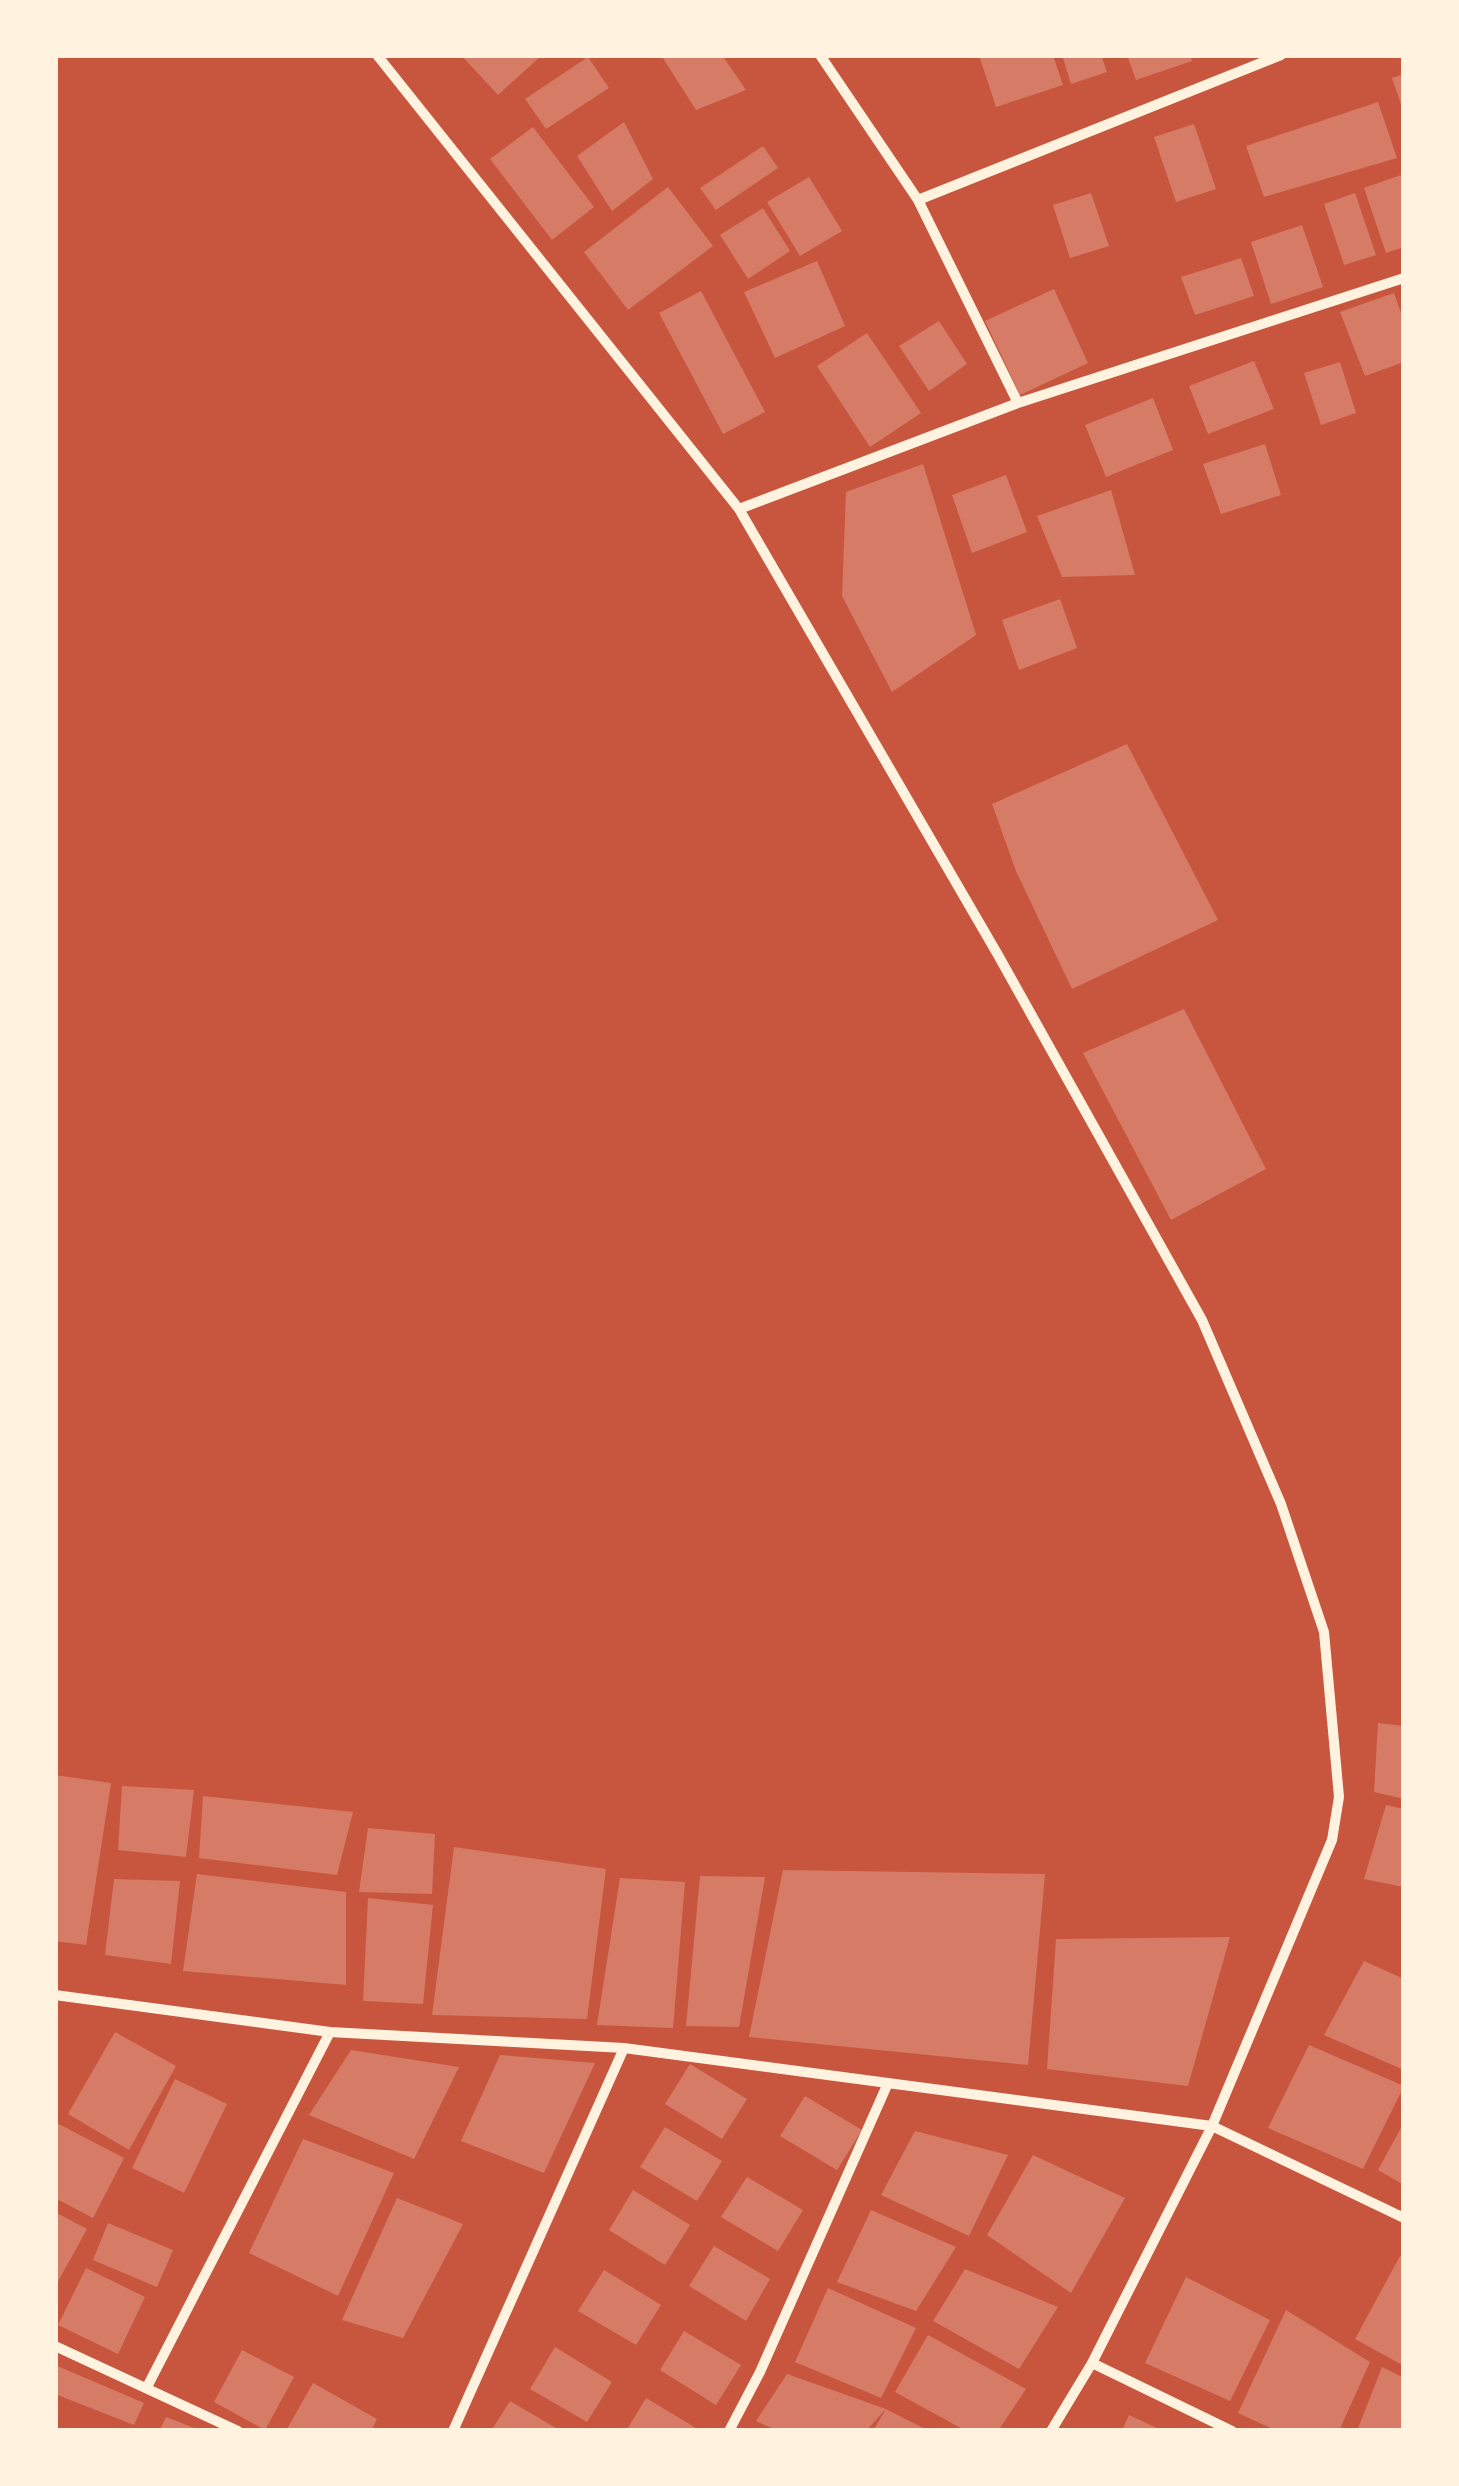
<!DOCTYPE html>
<html>
<head>
<meta charset="utf-8">
<style>
  body { margin:0 }
  #map { position:relative; width:1459px; height:2486px; overflow:hidden; background:#c8553d; font-family:Inter,sans-serif }
  canvas { display:block }
  .frame { position:absolute; inset:0; border:58px solid #fff3e0; pointer-events:none }
</style>
</head>
<body>
<div id="map">
<canvas width="1459" height="2486"></canvas>
<div class="frame"></div>
</div>
<script>
const c = document.querySelector('canvas').getContext('2d');
c.lineJoin = 'round';
function fill(path, color) { c.fillStyle = color; c.fill(path, 'evenodd'); }
const toPath = rows => new Path2D(rows.map(r => 'M' + r).join(''));
function trace(path, color, width, dash) { c.strokeStyle = color; c.lineWidth = width; c.lineCap = dash ? 'butt' : 'round'; c.setLineDash(dash || []); c.stroke(path); }
const building = toPath([
  [461,55,542,55,498,95],
  [661,55,722,55,746,90,696,110],
  [979,55,1053,55,1063,85,996,107],
  [1062,55,1101,55,1107,72,1071,84],
  [1127,55,1190,55,1192,61,1136,80],
  [588,57,609,88,546,129,525,99],
  [1404,74,1404,110,1403,110,1392,78],
  [1378,102,1397,158,1264,197,1246,146],
  [624,122,653,179,612,211,577,156],
  [1194,124,1216,189,1176,202,1154,137],
  [533,127,594,207,552,240,490,159],
  [763,146,778,168,716,210,700,188],
  [1404,174,1404,247,1386,253,1364,188],
  [809,177,842,231,800,256,767,202],
  [668,187,713,246,628,310,584,252],
  [1091,193,1109,246,1070,258,1053,205],
  [1355,193,1376,255,1344,265,1324,204],
  [763,208,790,251,748,279,720,235],
  [1302,225,1323,287,1271,304,1251,242],
  [1241,258,1254,296,1195,315,1181,277],
  [817,261,845,326,775,358,744,292],
  [1054,289,1088,363,1020,395,985,321],
  [701,291,765,412,723,434,659,313],
  [1394,293,1404,321,1404,362,1365,376,1340,312],
  [939,321,967,364,929,391,899,346],
  [867,333,921,413,870,447,817,366],
  [1254,361,1274,409,1208,434,1189,386],
  [1340,362,1356,413,1321,425,1304,373],
  [1153,398,1173,450,1106,477,1085,425],
  [1265,444,1281,495,1221,514,1203,464],
  [923,464,976,635,892,692,842,596,846,492],
  [1006,475,1027,532,972,553,952,495],
  [1111,490,1135,575,1062,577,1037,516],
  [1060,599,1077,648,1019,670,1002,620],
  [1127,744,1218,920,1072,989,1016,871,992,804],
  [1184,1009,1266,1169,1171,1220,1083,1053],
  [1378,1723,1404,1726,1404,1799,1374,1792],
  [55,1775,111,1783,86,1945,55,1941],
  [122,1786,194,1790,186,1857,118,1850],
  [203,1796,353,1812,337,1875,199,1858],
  [1386,1805,1404,1809,1404,1887,1364,1879],
  [368,1828,435,1834,432,1894,359,1892],
  [454,1847,606,1869,587,2019,432,2015],
  [783,1870,1045,1874,1028,2065,749,2037],
  [197,1874,346,1892,346,1985,183,1971],
  [700,1876,765,1877,739,2027,686,2026],
  [620,1878,685,1882,673,2028,597,2025],
  [114,1879,180,1881,171,1964,105,1955],
  [368,1898,433,1905,423,2004,363,2001],
  [1230,1937,1188,2086,1047,2069,1056,1939],
  [1364,1961,1404,1979,1404,2070,1324,2035],
  [115,2032,176,2066,129,2150,68,2114],
  [1309,2045,1404,2086,1363,2169,1268,2128],
  [351,2050,459,2067,414,2159,309,2115],
  [500,2055,595,2063,544,2173,461,2141],
  [690,2064,747,2099,722,2139,665,2104],
  [175,2079,227,2104,184,2193,132,2168],
  [805,2096,862,2130,837,2170,780,2136],
  [55,2122,124,2158,93,2218,55,2198],
  [1404,2122,1404,2185,1378,2170],
  [665,2127,722,2161,697,2201,640,2167],
  [915,2131,1008,2155,969,2236,881,2195],
  [303,2139,394,2173,338,2296,249,2253],
  [1033,2155,1125,2198,1071,2293,987,2235],
  [747,2177,803,2210,778,2251,721,2217],
  [633,2190,690,2225,665,2265,609,2230],
  [397,2198,463,2224,403,2338,342,2320],
  [871,2210,956,2247,916,2311,837,2282],
  [55,2212,87,2229,55,2287],
  [108,2223,173,2250,157,2287,93,2260],
  [714,2246,770,2279,746,2321,689,2286],
  [1400,2256,1404,2258,1404,2366,1355,2339],
  [86,2268,145,2297,118,2354,58,2325],
  [965,2269,1058,2307,1019,2369,933,2321],
  [604,2270,661,2305,636,2345,578,2311],
  [1186,2277,1270,2320,1230,2401,1145,2363],
  [828,2288,916,2328,881,2398,795,2362],
  [1286,2310,1370,2362,1339,2431,1277,2431,1238,2413],
  [684,2331,741,2365,716,2405,660,2370],
  [928,2335,1026,2389,998,2431,966,2431,895,2392],
  [555,2347,612,2382,587,2422,530,2389],
  [242,2350,294,2377,265,2430,214,2402],
  [55,2365,144,2403,134,2425,55,2394],
  [1382,2367,1404,2378,1404,2431,1357,2431],
  [787,2374,886,2409,866,2431,778,2431,756,2421],
  [313,2383,377,2419,371,2431,286,2431],
  [646,2398,691,2425,700,2431,626,2431],
  [510,2401,561,2431,491,2431],
  [886,2409,929,2431,873,2431],
  [1129,2415,1163,2431,1122,2431],
  [166,2417,202,2431,159,2431]
]);
const minor = toPath([
  [377,55,739,509,998,955,1202,1320,1281,1504,1324,1632,1339,1797,1332,1840,1212,2126,1092,2363,1051,2431],
  [820,55,918,200,1018,403],
  [918,200,1281,55],
  [739,509,1018,403,1404,278],
  [55,1995,330,2032,624,2048,1212,2126,1404,2218],
  [55,2346,238,2431],
  [1092,2363,1232,2431],
  [147,2387,330,2032],
  [453,2431,624,2048],
  [729,2431,760,2372,888,2083]
]);
fill(building, '#d67c66');
trace(minor, '#fff3e0', 10);
</script>
</body>
</html>
